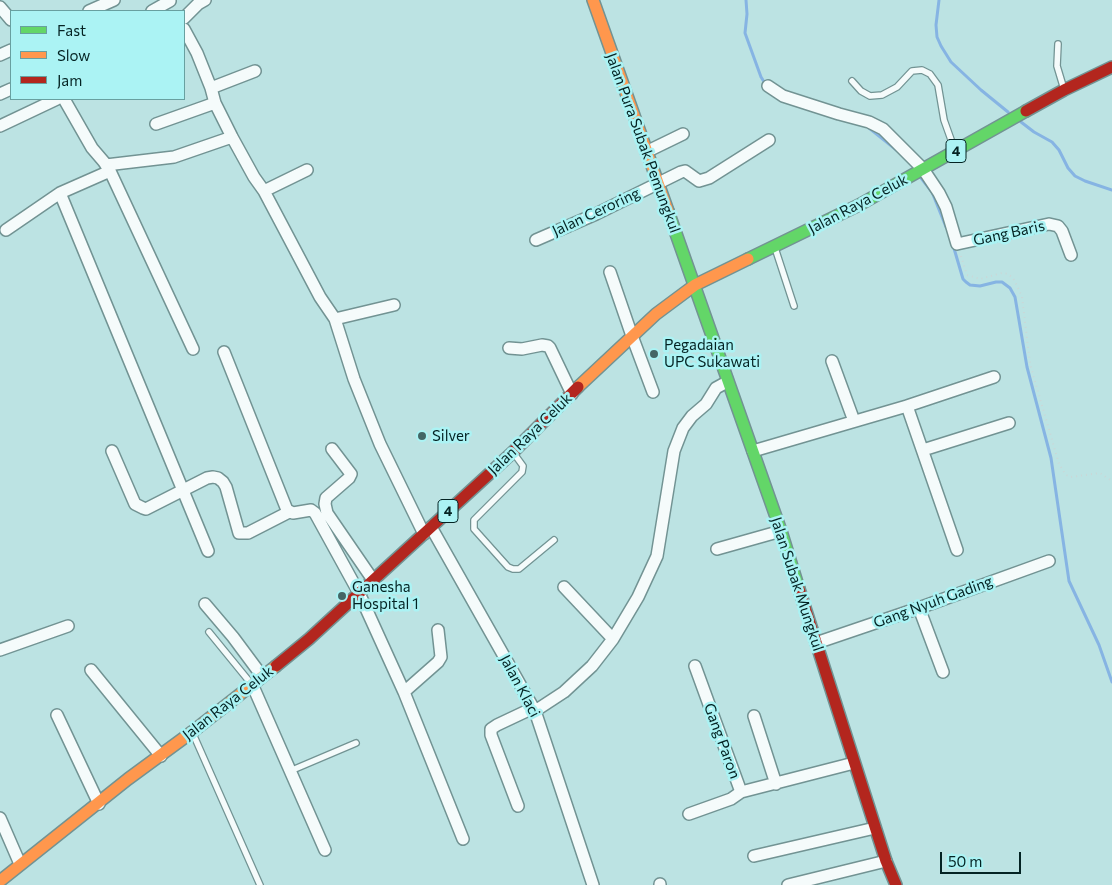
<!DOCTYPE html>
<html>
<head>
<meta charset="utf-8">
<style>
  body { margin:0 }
  #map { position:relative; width:1112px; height:885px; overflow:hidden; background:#bce3e3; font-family:Commissioner,sans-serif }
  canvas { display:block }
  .legend { position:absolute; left:10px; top:10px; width:175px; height:90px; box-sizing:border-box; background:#abf3f4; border:1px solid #68a0a0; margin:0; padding:6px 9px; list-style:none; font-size:15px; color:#042323 }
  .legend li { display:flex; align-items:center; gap:10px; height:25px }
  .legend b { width:25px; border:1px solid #68a0a0 }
  .scale { position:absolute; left:940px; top:852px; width:81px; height:22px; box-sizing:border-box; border:2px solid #042323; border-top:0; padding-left:6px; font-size:15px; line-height:18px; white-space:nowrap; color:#042323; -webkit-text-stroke:4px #abf3f4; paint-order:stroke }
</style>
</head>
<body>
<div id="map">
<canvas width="1112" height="885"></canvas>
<ul class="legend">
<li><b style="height:6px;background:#63d668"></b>Fast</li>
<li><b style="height:6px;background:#ff974d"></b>Slow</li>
<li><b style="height:6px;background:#b3261e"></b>Jam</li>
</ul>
<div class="scale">50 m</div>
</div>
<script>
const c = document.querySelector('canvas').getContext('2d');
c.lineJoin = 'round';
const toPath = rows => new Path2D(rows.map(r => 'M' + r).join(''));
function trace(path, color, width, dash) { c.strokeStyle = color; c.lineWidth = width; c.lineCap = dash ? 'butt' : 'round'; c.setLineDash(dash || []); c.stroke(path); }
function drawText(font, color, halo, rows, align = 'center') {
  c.font = font + ' Commissioner,sans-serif'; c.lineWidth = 5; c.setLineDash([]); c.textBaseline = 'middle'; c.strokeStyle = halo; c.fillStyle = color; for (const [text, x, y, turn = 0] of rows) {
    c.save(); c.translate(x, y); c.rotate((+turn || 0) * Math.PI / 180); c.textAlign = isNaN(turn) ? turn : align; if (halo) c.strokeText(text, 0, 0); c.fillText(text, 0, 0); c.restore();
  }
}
const stream = toPath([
  [746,0,747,14,745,33,761,77,766,85],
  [939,0,936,25,937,37,941,46,951,62,981,90,1008,112],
  [1021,122,1034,132,1052,142,1059,150,1068,168,1075,176,1085,181,1112,190],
  [869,128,899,152],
  [921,178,932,192,946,227],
  [953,245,963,279,966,282,970,285,980,286,996,282,1002,282,1010,288,1015,297,1027,367,1051,458,1069,581,1099,645,1112,682]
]);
const path = toPath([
  [961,256,967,275,980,279,1002,273,1008,274,1013,278,1019,290,1022,297,1030,364,1059,464,1066,475,1071,477,1100,473,1112,481]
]);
const lane = toPath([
  [1058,44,1057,66,1063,86],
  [852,81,861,91,870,96,882,95,897,87,912,71,922,70,930,74,938,85,944,120,954,148],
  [776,251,794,306],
  [515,455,523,466,522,472,474,520,474,529,508,567,513,569,519,569,554,540],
  [209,632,249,681],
  [194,736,260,885],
  [290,771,356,743]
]);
const street = toPath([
  [0,7,11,20],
  [89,11,114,0],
  [152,11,170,1],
  [184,18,198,4,205,0],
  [184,29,197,53,211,88,215,103,232,137,254,177,264,191,320,297,335,319,354,379,380,444,424,534],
  [0,55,11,50],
  [768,86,783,96,839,114,869,122,883,129,923,169,939,193,946,207,957,244,1049,224,1058,226,1062,231,1071,255],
  [211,88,255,71],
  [0,94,11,89],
  [156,124,215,103],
  [0,126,57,99],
  [646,152,683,134],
  [106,165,174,157,232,137],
  [110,171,193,349],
  [264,191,307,170],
  [60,193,208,551],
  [6,230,60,193,110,171,104,162,92,148,64,99],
  [536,240,596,214,681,172,685,171,699,181,709,178,769,140],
  [610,272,632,336,653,392],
  [335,319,394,305],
  [509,348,522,349,542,345,548,346,550,348,572,394],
  [224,352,287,510,293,513,311,510,315,513,359,593,404,692,463,839],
  [832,361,854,421],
  [907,406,957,550],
  [332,449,351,474,349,478,326,498,325,504,327,513,373,580],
  [923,450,1009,423],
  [112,451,135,504,143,508,146,509,207,478,213,477,218,478,223,482,226,487,239,533,248,533,289,512],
  [753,451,907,406,994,377],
  [431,527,535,711,593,885],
  [717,549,781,531],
  [564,587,613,639],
  [205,604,233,637,262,676],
  [919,608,943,672],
  [816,643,919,608,1049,561],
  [0,650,68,626],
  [695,666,741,792],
  [91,670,161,756],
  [252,684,325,850],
  [404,692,438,662,441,657,438,630],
  [535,711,564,692,592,666,613,639,638,597,657,556,674,451,683,428,692,416,706,404,716,388,727,382],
  [57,715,99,804],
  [754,716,776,784],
  [518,806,491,735,491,729,497,725,533,708],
  [689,814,731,799,741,792,854,763],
  [0,818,20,864],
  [754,856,875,828],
  [660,884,660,885],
  [788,885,886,861]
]);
const fast = toPath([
  [668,211,781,531,799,589],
  [748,259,859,205,1026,111]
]);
const slow = toPath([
  [593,0,668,211],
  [578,387,656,314,695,285,748,259],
  [0,881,128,779,192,732,276,666]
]);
const jam = toPath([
  [1026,111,1064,90,1112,67],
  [799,589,886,861,896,885],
  [276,666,309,639,513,452,578,387]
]);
const markers = [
  [654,354,5,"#466"],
  [422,436,5,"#466"],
  [342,596,5,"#466"]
];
const shields = [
  [956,151,20],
  [448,511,20]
];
const shieldNames = [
  ["4",956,151],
  ["4",448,511]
];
const streetNames = [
  ["Jalan Pura Subak Pemungkul",643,143,70],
  ["Jalan Raya Celuk",858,204,-28],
  ["Jalan Ceroring",596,212,-25],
  ["Gang Baris",1009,233,-12],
  ["Jalan Raya Celuk",530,434,-44],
  ["Jalan Subak Mungkul",797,584,72],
  ["Gang Nyuh Gading",933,602,-20],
  ["Jalan Klaci",520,686,62],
  ["Jalan Raya Celuk",228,703,-38],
  ["Gang Paron",722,741,70]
];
const poiNames = [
  ["Pegadaian",664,345],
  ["UPC Sukawati",664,362],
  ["Silver",432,436],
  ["Ganesha",352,587],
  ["Hospital 1",352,604]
];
trace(stream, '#86b4e3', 3);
trace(lane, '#729393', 8);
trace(street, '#729393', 14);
trace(fast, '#729393', 14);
trace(slow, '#729393', 14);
trace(jam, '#729393', 14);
trace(path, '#cad7d7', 2, [1, 4]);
trace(lane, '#f5fbfb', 5.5);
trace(street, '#f5fbfb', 11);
trace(fast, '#63d668', 11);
trace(slow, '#ff974d', 11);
trace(jam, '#b3261e', 11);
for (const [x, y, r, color] of markers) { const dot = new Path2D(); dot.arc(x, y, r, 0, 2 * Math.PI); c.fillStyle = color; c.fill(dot); trace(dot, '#abf3f4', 2); }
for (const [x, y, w] of shields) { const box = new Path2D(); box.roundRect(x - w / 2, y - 11.5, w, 23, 4); c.fillStyle = '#abf3f4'; c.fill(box); trace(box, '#042323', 1); }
drawText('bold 14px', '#042323', null, shieldNames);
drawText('15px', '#042323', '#abf3f4', streetNames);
drawText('15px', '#042323', '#abf3f4', poiNames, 'left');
</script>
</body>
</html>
